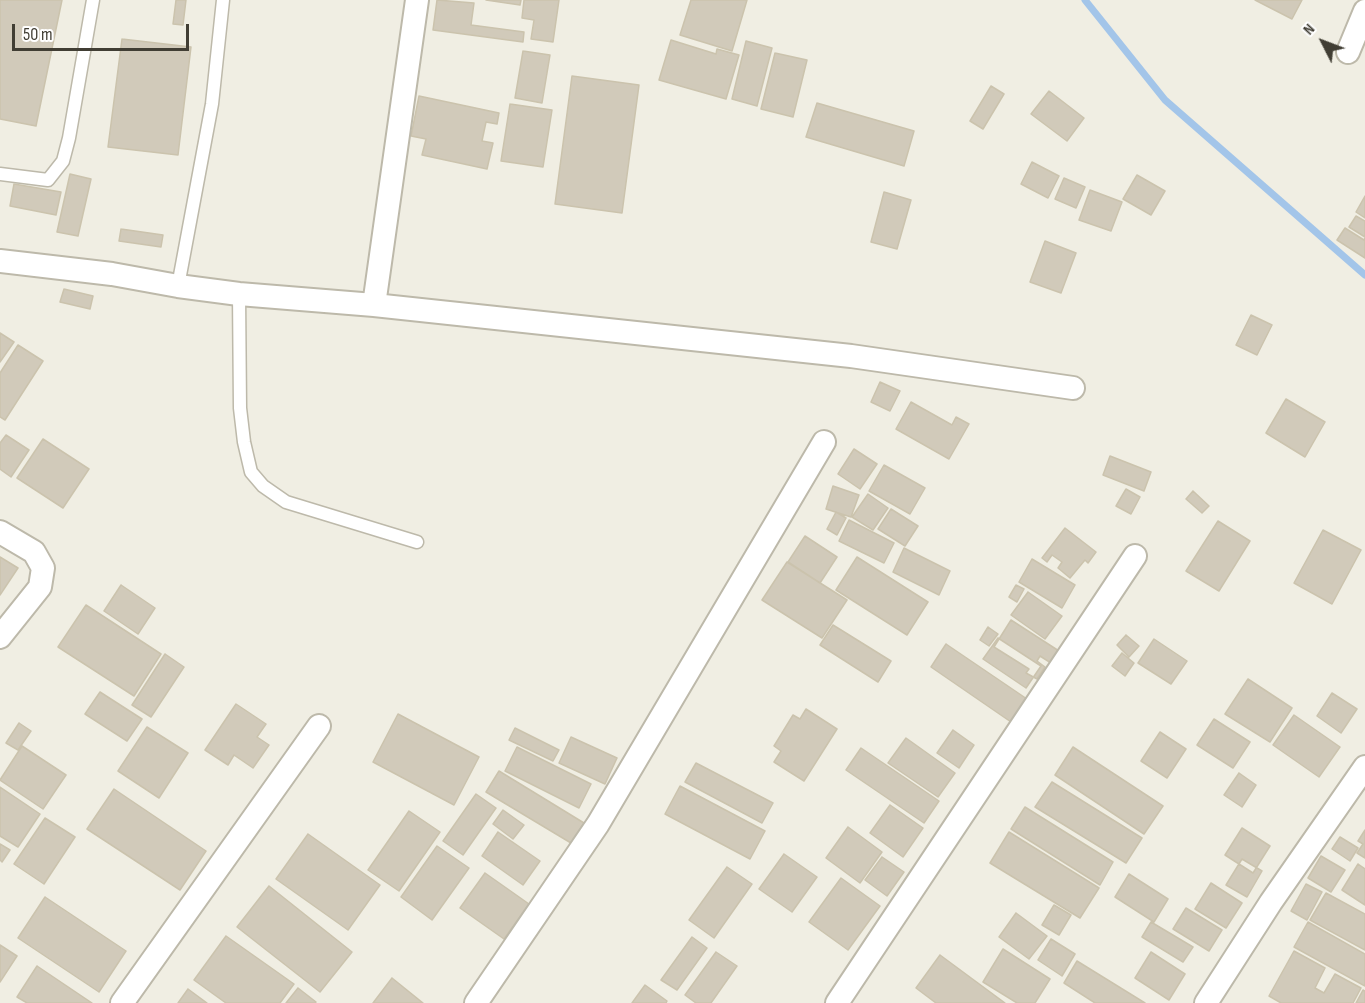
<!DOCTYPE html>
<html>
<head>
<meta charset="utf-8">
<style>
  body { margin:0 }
  #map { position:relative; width:1365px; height:1003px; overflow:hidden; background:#f0eee3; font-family:"Sofia Sans Condensed",sans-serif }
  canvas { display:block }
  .north { position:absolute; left:1293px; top:12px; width:60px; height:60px; -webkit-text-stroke:4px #fff; paint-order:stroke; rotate:312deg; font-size:16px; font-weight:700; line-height:24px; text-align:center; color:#413e34 }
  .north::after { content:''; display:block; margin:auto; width:21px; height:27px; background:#413e34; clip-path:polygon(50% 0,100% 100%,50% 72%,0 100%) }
  .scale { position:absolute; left:12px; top:24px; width:177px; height:27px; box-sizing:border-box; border:3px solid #413e34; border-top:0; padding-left:8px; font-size:18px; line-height:21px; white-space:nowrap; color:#413e34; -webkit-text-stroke:4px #fff; paint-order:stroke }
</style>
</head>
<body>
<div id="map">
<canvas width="1365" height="1003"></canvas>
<div class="north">N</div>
<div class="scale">50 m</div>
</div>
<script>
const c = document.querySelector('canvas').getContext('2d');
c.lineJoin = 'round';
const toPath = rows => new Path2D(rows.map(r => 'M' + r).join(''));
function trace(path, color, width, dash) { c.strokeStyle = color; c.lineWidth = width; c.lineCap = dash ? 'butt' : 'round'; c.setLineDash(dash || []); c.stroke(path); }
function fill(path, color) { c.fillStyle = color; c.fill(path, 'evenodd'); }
const stream = toPath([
  [1085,0,1165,100,1365,275]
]);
const building = toPath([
  [0,0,62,0,36,126,0,119,0,0],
  [176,0,186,0,183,25,173,24,176,0],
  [437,0,474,3,471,25,524,32,523,42,433,30,437,0],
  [486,0,521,0,520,5,486,0],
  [524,0,559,0,553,42,531,39,534,20,522,18,524,0],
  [691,0,747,0,732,51,680,35,691,0],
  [1255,0,1302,0,1292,19,1255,0],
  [122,39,191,47,178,155,108,147,122,39],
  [671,40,716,54,717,49,739,55,726,99,659,80,671,40],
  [746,41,772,48,757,106,732,99,746,41],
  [523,51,550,55,542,103,515,98,523,51],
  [775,53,807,60,793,117,761,109,775,53],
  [572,76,639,85,622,213,555,204,572,76],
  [991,86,1004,94,983,129,970,121,991,86],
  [1049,91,1084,118,1067,141,1031,114,1049,91],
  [419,96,499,113,497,124,486,122,482,141,493,143,487,169,422,155,426,139,411,136,419,96],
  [817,103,914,131,904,166,806,137,817,103],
  [510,104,552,110,543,167,501,161,510,104],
  [1032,162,1059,176,1048,198,1021,184,1032,162],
  [70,174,91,179,78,236,57,232,70,174],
  [1137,175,1165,191,1151,215,1123,199,1137,175],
  [1064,178,1085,187,1076,208,1055,199,1064,178],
  [14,184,61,192,56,215,10,206,14,184],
  [1090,190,1122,202,1111,231,1079,220,1090,190],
  [884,192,911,200,897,249,871,242,884,192],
  [1365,196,1365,218,1356,212,1365,196],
  [1356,216,1365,221,1365,237,1349,227,1356,216],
  [1345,228,1364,240,1365,238,1365,258,1337,240,1345,228],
  [121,229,163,235,161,247,119,241,121,229],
  [1045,241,1076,253,1061,293,1030,282,1045,241],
  [64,289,93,296,90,309,60,302,64,289],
  [1251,315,1272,325,1257,355,1236,345,1251,315],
  [0,333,14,342,0,362,0,333],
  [18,345,43,361,5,420,0,417,0,373,18,345],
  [880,382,900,391,890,411,871,402,880,382],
  [1286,399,1325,422,1305,457,1266,433,1286,399],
  [911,402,952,425,956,417,969,424,949,459,896,429,911,402],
  [6,435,29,450,11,477,0,469,0,443,6,435],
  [43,439,89,469,63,508,17,478,43,439],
  [854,449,877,464,860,489,838,474,854,449],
  [1110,456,1151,472,1144,491,1103,475,1110,456],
  [884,465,925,488,910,514,869,491,884,465],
  [833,486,859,495,851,517,826,509,833,486],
  [1126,489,1140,497,1131,514,1116,506,1126,489],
  [1193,491,1209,506,1202,513,1186,499,1193,491],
  [868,494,888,508,873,530,852,517,868,494],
  [891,509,918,526,905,546,878,529,891,509],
  [836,512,846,518,837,535,827,529,836,512],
  [849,520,894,543,884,563,839,541,849,520],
  [1218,521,1250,541,1219,591,1186,571,1218,521],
  [1065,528,1096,552,1088,563,1085,560,1070,578,1058,568,1062,562,1052,555,1047,562,1042,558,1065,528],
  [1323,530,1361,550,1332,604,1294,583,1323,530],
  [805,536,837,557,820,583,788,562,805,536],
  [904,548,950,571,939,595,893,572,904,548],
  [0,557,18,568,0,595,0,557],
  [857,557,928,602,907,635,836,590,857,557],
  [1032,559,1075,585,1062,608,1019,582,1032,559],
  [787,562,847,600,822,638,762,600,787,562],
  [121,585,155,608,138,634,104,611,121,585],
  [1016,585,1024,589,1017,602,1009,597,1016,585],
  [1028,592,1062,616,1045,639,1011,615,1028,592],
  [86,605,161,654,134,696,58,647,86,605],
  [1011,620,1059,651,1051,663,1040,656,1037,661,1045,667,1037,679,1026,673,1029,669,994,647,1011,620],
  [833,625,891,661,878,682,820,645,833,625],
  [988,627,998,634,989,646,980,640,988,627],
  [1126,635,1139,646,1129,657,1117,645,1126,635],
  [998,638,1041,666,1026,688,983,659,998,638],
  [1154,639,1187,661,1171,684,1138,663,1154,639],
  [946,644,1027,699,1011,722,931,667,946,644],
  [1122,653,1134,663,1125,676,1112,666,1122,653],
  [165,654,184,667,151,717,132,705,165,654],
  [1248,679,1292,708,1270,742,1225,714,1248,679],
  [100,692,142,719,127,741,85,714,100,692],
  [1332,693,1357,709,1341,733,1317,716,1332,693],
  [236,704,266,724,257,737,269,745,253,768,234,755,228,765,205,750,236,704],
  [806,709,837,729,804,781,774,762,781,751,774,746,793,715,800,719,806,709],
  [398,714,479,757,454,805,373,762,398,714],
  [1294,715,1340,747,1319,777,1273,745,1294,715],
  [1214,719,1250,742,1233,768,1197,745,1214,719],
  [19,723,31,731,18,750,6,743,19,723],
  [147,727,188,753,159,798,118,771,147,727],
  [515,728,559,750,553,761,509,740,515,728],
  [953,730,974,745,959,768,937,753,953,730],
  [1160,732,1186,749,1167,778,1141,761,1160,732],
  [571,737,617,758,605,784,559,763,571,737],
  [906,738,955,773,938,797,888,763,906,738],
  [22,746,66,775,43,809,0,780,22,746],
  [517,747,591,784,579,808,505,771,517,747],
  [1073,747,1163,806,1144,834,1055,775,1073,747],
  [861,748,939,801,924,823,846,770,861,748],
  [696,763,773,803,762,823,685,782,696,763],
  [499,771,584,823,571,843,486,792,499,771],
  [1239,773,1256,785,1242,807,1224,795,1239,773],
  [1052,782,1142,838,1126,863,1035,807,1052,782],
  [680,786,765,831,750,859,665,814,680,786],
  [0,787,40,814,18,847,0,836,0,787],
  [114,789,206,851,180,890,87,829,114,789],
  [476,794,496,808,463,855,443,841,476,794],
  [890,805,923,828,903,857,870,833,890,805],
  [1025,807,1113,862,1100,885,1011,829,1025,807],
  [503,810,524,825,513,839,493,824,503,810],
  [409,811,440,832,399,891,368,870,409,811],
  [45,818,75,837,44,884,14,864,45,818],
  [848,827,882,852,860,883,826,858,848,827],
  [1242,828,1270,846,1253,873,1225,855,1242,828],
  [1365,830,1365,858,1357,853,1363,844,1358,841,1365,830],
  [498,832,540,861,523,885,482,856,498,832],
  [1009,832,1099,888,1080,918,990,863,1009,832],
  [308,834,380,885,348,930,276,879,308,834],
  [1340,837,1358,848,1350,861,1332,849,1340,837],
  [0,844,10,850,2,862,0,860,0,844],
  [437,846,469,868,432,920,401,897,437,846],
  [784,854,817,877,792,912,759,889,784,854],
  [1321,856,1345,870,1331,892,1308,878,1321,856],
  [882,857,904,872,887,896,865,880,882,857],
  [1242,859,1262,871,1247,897,1226,885,1242,859],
  [1358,864,1365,869,1365,905,1342,890,1358,864],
  [727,867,752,884,714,938,689,920,727,867],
  [485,873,529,904,504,939,460,908,485,873],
  [1129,874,1168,899,1154,922,1115,897,1129,874],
  [841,878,880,906,848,950,809,922,841,878],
  [1211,883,1242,903,1226,928,1195,909,1211,883],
  [1306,884,1322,892,1307,920,1291,911,1306,884],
  [269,886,352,952,320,992,237,927,269,886],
  [1326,893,1365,914,1365,950,1310,920,1326,893],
  [45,897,126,951,99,992,18,938,45,897],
  [1054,905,1071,915,1059,935,1042,925,1054,905],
  [1186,908,1222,930,1209,951,1173,929,1186,908],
  [1016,913,1047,936,1029,959,999,937,1016,913],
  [1151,922,1193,947,1183,962,1142,937,1151,922],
  [1308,922,1365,954,1365,986,1294,947,1308,922],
  [226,936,294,984,280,1003,226,1003,194,980,226,936],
  [692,937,707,948,677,990,661,980,692,937],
  [1051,939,1075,954,1062,976,1038,960,1051,939],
  [0,945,17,956,0,982,0,945],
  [1003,949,1050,979,1035,1003,1017,1003,983,982,1003,949],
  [1294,951,1325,968,1315,988,1324,993,1335,974,1361,988,1353,1003,1281,1003,1269,996,1294,951],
  [716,952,737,966,711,1003,696,1003,685,995,716,952],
  [1151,952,1185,974,1169,1000,1135,978,1151,952],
  [940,955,1005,1003,936,1003,916,988,940,955],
  [1077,961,1145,1003,1095,1003,1064,983,1077,961],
  [37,966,92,1003,27,1003,17,997,37,966],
  [392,978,423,1003,373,1003,392,978],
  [645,985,667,1001,666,1003,632,1003,645,985],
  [298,988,316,1002,315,1003,286,1003,298,988],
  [188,989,207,1003,178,1003,188,989],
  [1363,990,1365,991,1365,1003,1356,1003,1363,990]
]);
const lane = toPath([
  [0,174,48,180,63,161,69,138,93,0],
  [178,286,212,104,223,0],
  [239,294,240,408,244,442,251,472,263,486,286,502,417,542]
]);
const street = toPath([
  [1348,52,1365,11],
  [0,261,112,274,178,286,239,294,374,305,851,356,1073,388],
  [374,305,417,0],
  [0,532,34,552,43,568,40,587,0,637],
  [122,1003,319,726],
  [476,1003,598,824,824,442],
  [837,1003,1135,556],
  [1206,1003,1271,902,1365,767]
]);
trace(stream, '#a3c5e9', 7);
fill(building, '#d1caba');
trace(building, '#cbc3ad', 1.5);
trace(lane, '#bdb9aa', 15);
trace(street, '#bdb9aa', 26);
trace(lane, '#fff', 12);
trace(street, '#fff', 22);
</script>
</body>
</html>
